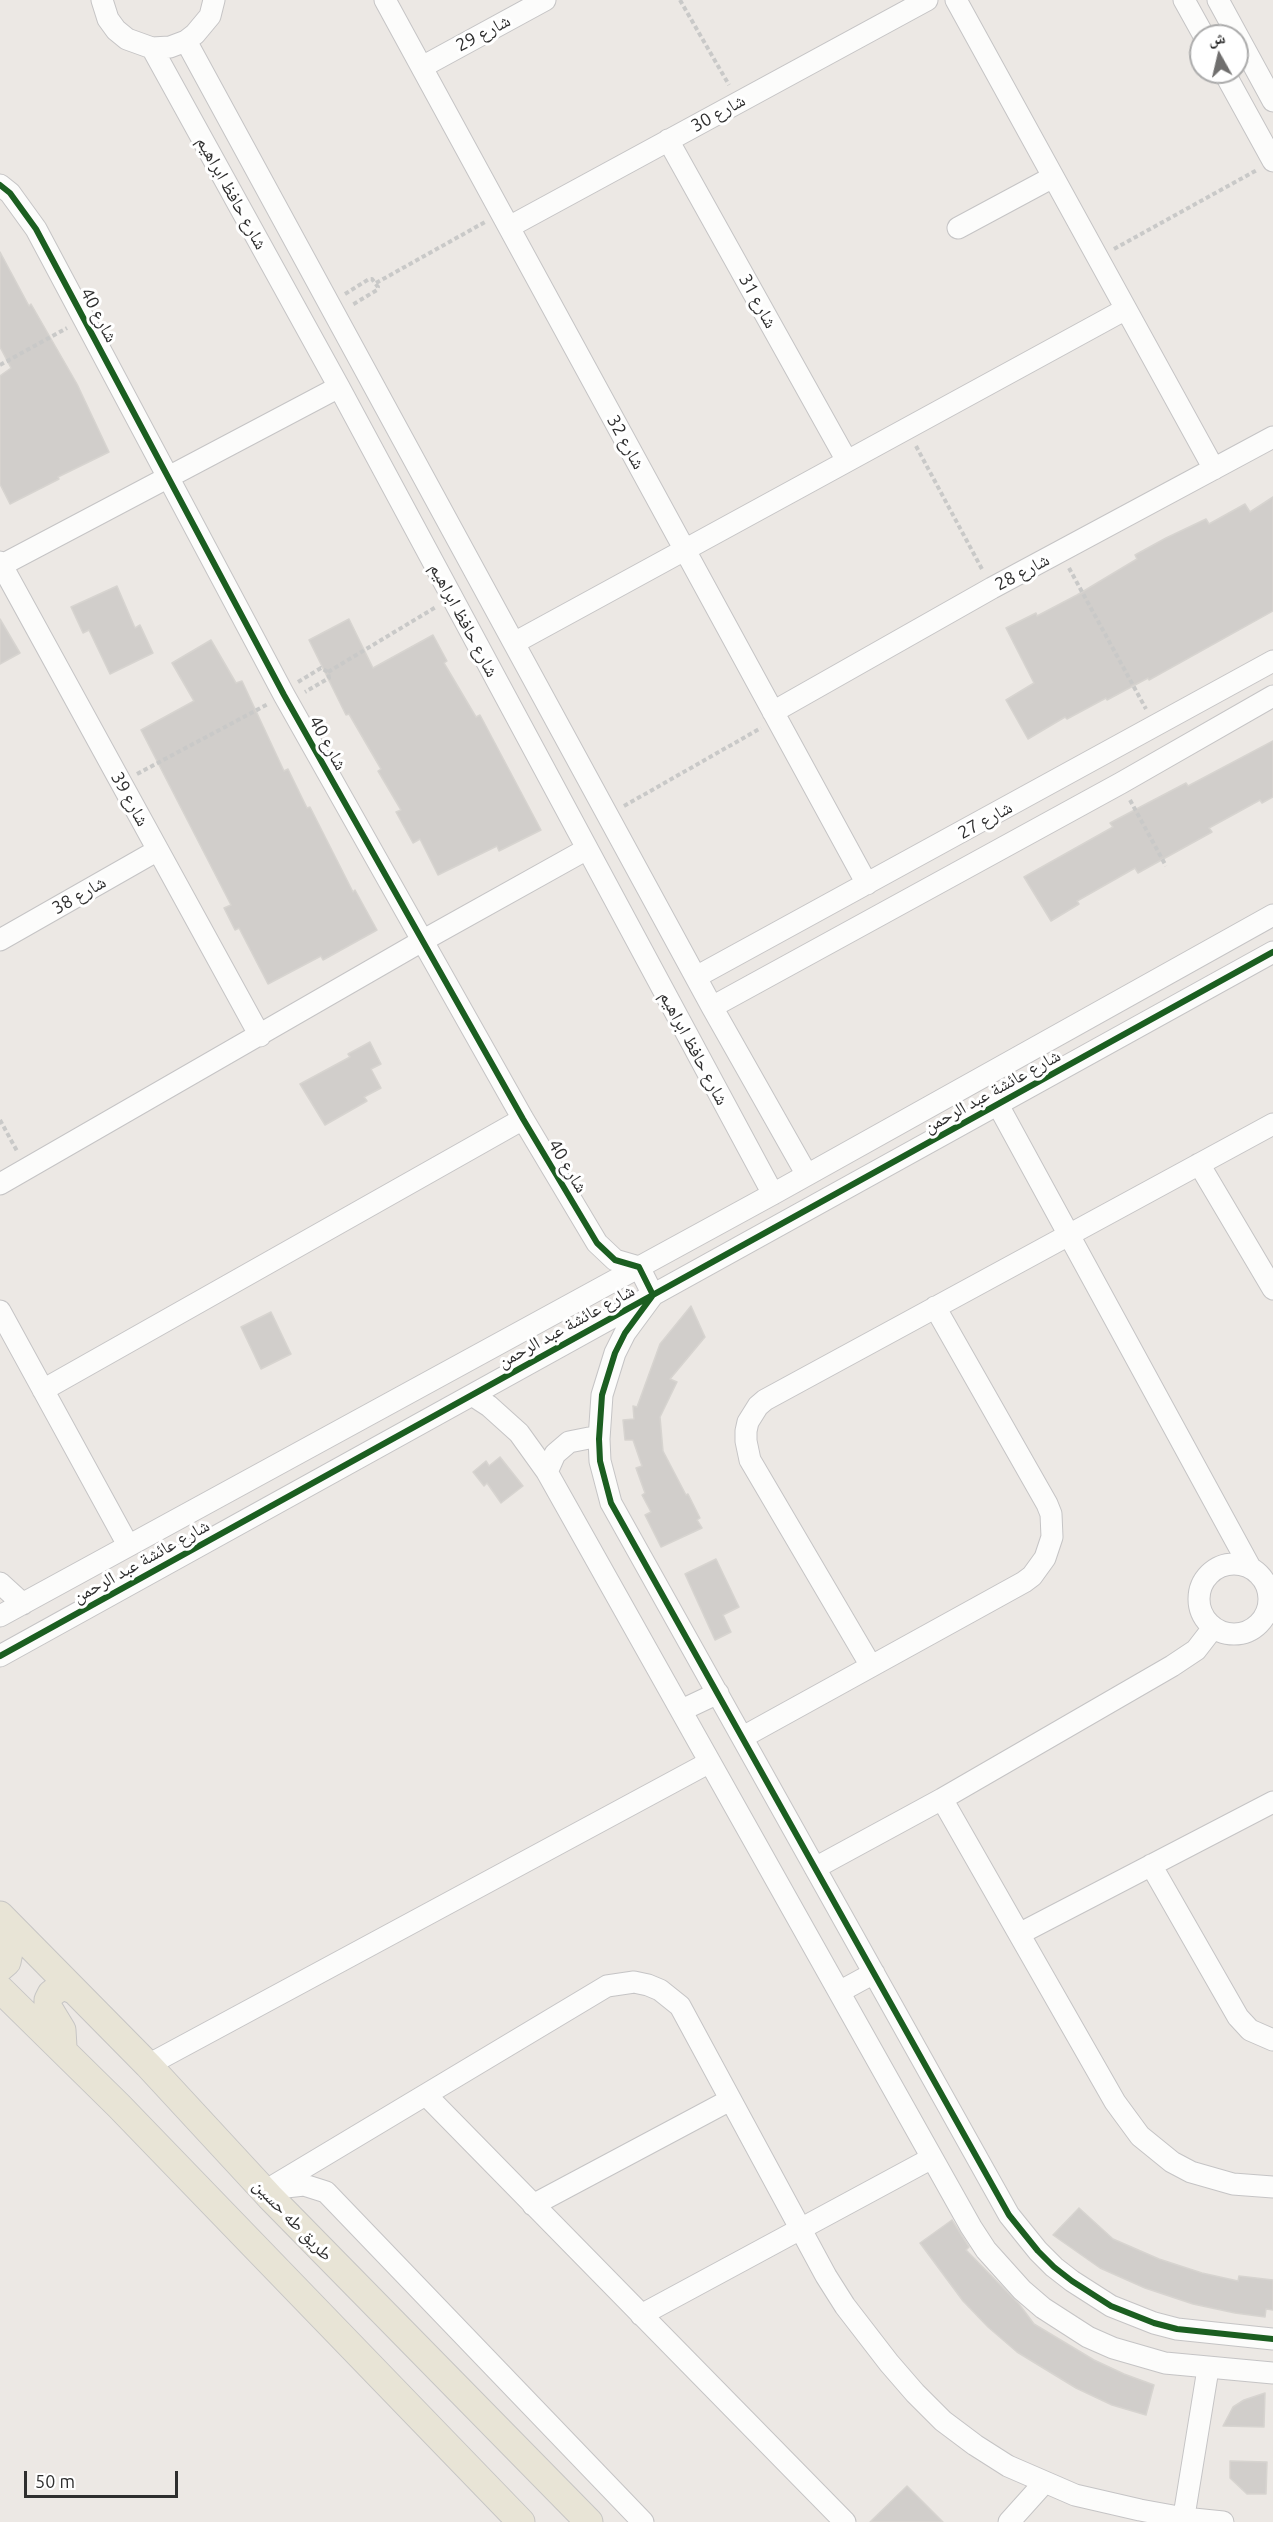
<!DOCTYPE html>
<html>
<head>
<meta charset="utf-8">
<style>
  body { margin:0 }
  #map { position:relative; width:1273px; height:2522px; overflow:hidden; background:#ece8e4; font-family:Ubuntu,"Noto Naskh Arabic",sans-serif }
  canvas { display:block }
  .north { position:absolute; left:1189px; top:24px; width:60px; height:60px; box-sizing:border-box; background:#fff; border:2px solid #ababab; border-radius:50%; rotate:352deg; font-size:16px; font-weight:700; line-height:24px; text-align:center; color:#2e2e2e }
  .north::after { content:''; display:block; margin:auto; width:21px; height:27px; background:#706f6e; clip-path:polygon(50% 0,100% 100%,50% 72%,0 100%) }
  .scale { position:absolute; left:24px; top:2471px; width:154px; height:27px; box-sizing:border-box; border:3px solid #2e2e2e; border-top:0; padding-left:8px; font-size:18px; line-height:21px; white-space:nowrap; color:#2e2e2e; -webkit-text-stroke:4px #fff; paint-order:stroke }
</style>
</head>
<body>
<div id="map">
<canvas width="1273" height="2522"></canvas>
<div class="north">ش</div>
<div class="scale">50 m</div>
</div>
<script>
const c = document.querySelector('canvas').getContext('2d');
c.lineJoin = 'round';
function fill(path, color) { c.fillStyle = color; c.fill(path, 'evenodd'); }
const toPath = rows => new Path2D(rows.map(r => 'M' + r).join(''));
function trace(path, color, width, dash) { c.strokeStyle = color; c.lineWidth = width; c.lineCap = dash ? 'butt' : 'round'; c.setLineDash(dash || []); c.stroke(path); }
function drawText(font, color, halo, rows, align = 'center') {
  c.font = font + ' Ubuntu,"Noto Naskh Arabic",sans-serif'; c.lineWidth = 6; c.setLineDash([]); c.textBaseline = 'middle'; c.strokeStyle = halo; c.fillStyle = color; for (const [text, x, y, turn = 0] of rows) {
    c.save(); c.translate(x, y); c.rotate((+turn || 0) * Math.PI / 180); c.textAlign = isNaN(turn) ? turn : align; if (halo) c.strokeText(text, 0, 0); c.fillText(text, 0, 0); c.restore();
  }
}
const building = toPath([
  [0,252,29,306,31,304,77,384,109,452,58,477,59,479,10,504,0,484,0,376,11,368,0,347,0,252],
  [1273,497,1273,611,1149,680,1148,678,1107,700,1106,698,1067,719,1065,717,1028,739,1006,700,1034,683,1006,628,1036,613,1037,616,1077,595,1137,559,1135,555,1166,538,1206,519,1209,524,1245,504,1250,512,1273,497],
  [117,586,135,628,140,625,153,653,110,674,89,630,83,633,71,607,117,586],
  [0,619,20,653,0,664,0,619],
  [349,619,373,668,433,635,447,661,444,663,476,717,480,715,541,830,499,851,497,846,438,875,420,839,413,843,396,812,401,810,378,771,381,769,349,714,346,715,309,640,349,619],
  [211,640,236,683,242,681,284,771,288,769,307,808,310,807,353,892,355,890,377,930,323,960,321,956,268,984,239,928,235,930,224,908,231,905,141,730,194,701,172,663,211,640],
  [1273,741,1273,797,1262,803,1260,800,1209,828,1212,832,1138,873,1135,868,1077,901,1079,904,1051,921,1024,877,1113,827,1110,823,1144,805,1186,783,1188,786,1273,741],
  [370,1042,381,1064,371,1069,381,1088,364,1097,367,1101,325,1125,300,1084,350,1057,348,1054,370,1042],
  [691,1306,705,1337,670,1379,677,1382,660,1417,663,1451,686,1495,688,1494,700,1518,697,1520,702,1528,661,1547,645,1515,651,1512,642,1495,645,1493,636,1468,642,1466,633,1440,625,1440,623,1420,634,1419,633,1406,637,1407,660,1344,691,1306],
  [271,1312,291,1354,261,1369,241,1327,271,1312],
  [500,1457,523,1486,501,1503,487,1483,484,1486,473,1472,486,1461,489,1466,500,1457],
  [716,1559,739,1607,723,1615,731,1632,715,1640,685,1574,716,1559],
  [1079,2208,1113,2239,1159,2259,1202,2273,1238,2281,1239,2276,1273,2280,1273,2310,1266,2309,1265,2317,1235,2313,1193,2304,1145,2288,1100,2268,1053,2235,1079,2208],
  [952,2220,969,2247,966,2250,1019,2304,1034,2324,1094,2360,1124,2374,1154,2385,1146,2415,1112,2405,1076,2388,1017,2352,988,2327,963,2301,920,2243,952,2220],
  [1265,2393,1264,2427,1223,2426,1233,2407,1244,2400,1265,2393],
  [1230,2461,1267,2462,1266,2494,1247,2494,1230,2478,1230,2461],
  [907,2486,943,2522,870,2522,907,2486]
]);
const path = toPath([
  [680,0,729,85],
  [1114,249,1257,170],
  [376,283,485,222],
  [345,294,369,279,372,279,378,287,377,290,352,305],
  [0,365,67,328],
  [916,446,983,571],
  [1069,568,1146,709],
  [328,672,436,607],
  [298,682,321,668,328,672,329,678,305,692],
  [137,774,268,704],
  [1130,800,1166,866],
  [624,806,761,728],
  [0,1120,17,1151]
]);
const minor = toPath([
  [102,0,108,19,116,30,127,39,152,48,170,47,186,41,195,34,210,16,214,0],
  [385,0,867,884],
  [956,0,1214,469],
  [1184,0,1204,36],
  [1218,0,1273,101],
  [186,41,712,1007,807,1175],
  [152,48,339,387,773,1194],
  [422,67,545,0],
  [1224,72,1273,161],
  [668,140,847,461],
  [0,185,10,193,36,229,284,695,523,1119,597,1243,615,1260,639,1267,653,1295,625,1333,615,1353,602,1395,599,1439,600,1461,611,1503,1009,2215,1038,2251,1054,2267,1072,2281,1111,2306,1154,2323,1177,2329,1273,2339],
  [509,227,927,0],
  [958,228,1053,177],
  [0,562,260,1036],
  [2,565,339,387],
  [514,643,1126,309],
  [773,712,992,588,1273,437],
  [0,940,158,850],
  [696,977,1273,661],
  [712,1007,1121,783,1273,696],
  [998,1105,1250,1567],
  [1199,1164,1273,1289],
  [0,1184,422,941,587,849],
  [0,1311,128,1545],
  [43,1390,523,1119],
  [472,1395,489,1406,519,1433,547,1472,971,2227,986,2250,1022,2290,1043,2308,1088,2337,1113,2348,1165,2363,1273,2373],
  [547,1472,555,1454,569,1442,589,1438,599,1439],
  '1199 1599a35 35 0 1 1 70 0a35 35 0 1 1-70 0Z',
  [0,1583,23,1604],
  [0,1616,773,1194,1273,915],
  [0,1656,1273,952],
  [871,1666,750,1460,746,1441,746,1431,748,1422,758,1406,765,1400,1273,1124],
  [682,1710,718,1693],
  [743,1737,1024,1582,1032,1576,1045,1558,1052,1537,1051,1514,1047,1504,935,1307],
  [942,1799,1115,2102,1140,2136,1172,2162,1191,2172,1233,2184,1273,2187],
  [1151,1865,1238,2017,1250,2030,1273,2040],
  [815,1868,942,1799,1172,1666,1196,1650,1213,1628],
  [1019,1934,1273,1802],
  [839,1992,874,1973],
  [148,2065,710,1762],
  [426,2095,845,2522],
  [265,2191,607,1986,634,1982,648,1985,660,1990,680,2006,826,2276,845,2306,889,2363,915,2393,943,2421,975,2445,1008,2466,1075,2495,1140,2510,1184,2518,1223,2522],
  [277,2192,286,2187,304,2185,326,2192,643,2522],
  [533,2205,730,2100],
  [641,2315,932,2158],
  [1009,2522,1044,2483],
  [1183,2522,1208,2369]
]);
const major = toPath([
  [0,1915,148,2065,270,2197,589,2522],
  [0,1931,10,1947,7,1962,0,1968],
  [0,1989,119,2106,521,2522],
  [63,2047,62,2030,48,2007,48,2000,51,1994,60,1987,66,1987,75,1991]
]);
const cycleway = toPath([
  [0,185,10,193,36,229,284,695,523,1119,597,1243,615,1260,639,1267,653,1295,625,1333,615,1353,602,1395,599,1439,600,1461,611,1503,1009,2215,1038,2251,1054,2267,1072,2281,1111,2306,1154,2323,1177,2329,1273,2339],
  [0,1656,1273,952]
]);
const streetNames = [
  ["شارع 29",483,33,-28],
  ["شارع 30",718,113,-29],
  ["شارع حافظ ابراهيم",232,193,61],
  ["شارع 31",758,301,61],
  ["شارع 40",99,315,62],
  ["شارع 32",626,442,61],
  ["شارع 28",1022,572,-28],
  ["شارع حافظ ابراهيم",464,620,62],
  ["شارع 40",328,743,61],
  ["شارع 39",130,799,61],
  ["شارع 27",985,820,-29],
  ["شارع 38",79,895,-30],
  ["شارع حافظ ابراهيم",694,1048,62],
  ["شارع عائشة عبد الرحمن",992,1091,-29],
  ["شارع 40",568,1166,59],
  ["شارع عائشة عبد الرحمن",566,1326,-29],
  ["شارع عائشة عبد الرحمن",141,1561,-29],
  ["طريق طه حسين",293,2220,46]
];
fill(building, '#d1cecb');
trace(building, '#d7d4d0', 1.5);
trace(minor, '#c5c4c5', 23);
trace(major, '#c6c5c4', 29);
trace(path, '#c9c9c8', 4, [4.5, 3]);
trace(minor, '#fcfcfb', 21);
trace(major, '#e8e4d6', 27);
trace(cycleway, '#1b5e20', 6);
drawText('18px', '#2e2e2e', '#fff', streetNames);
</script>
</body>
</html>
